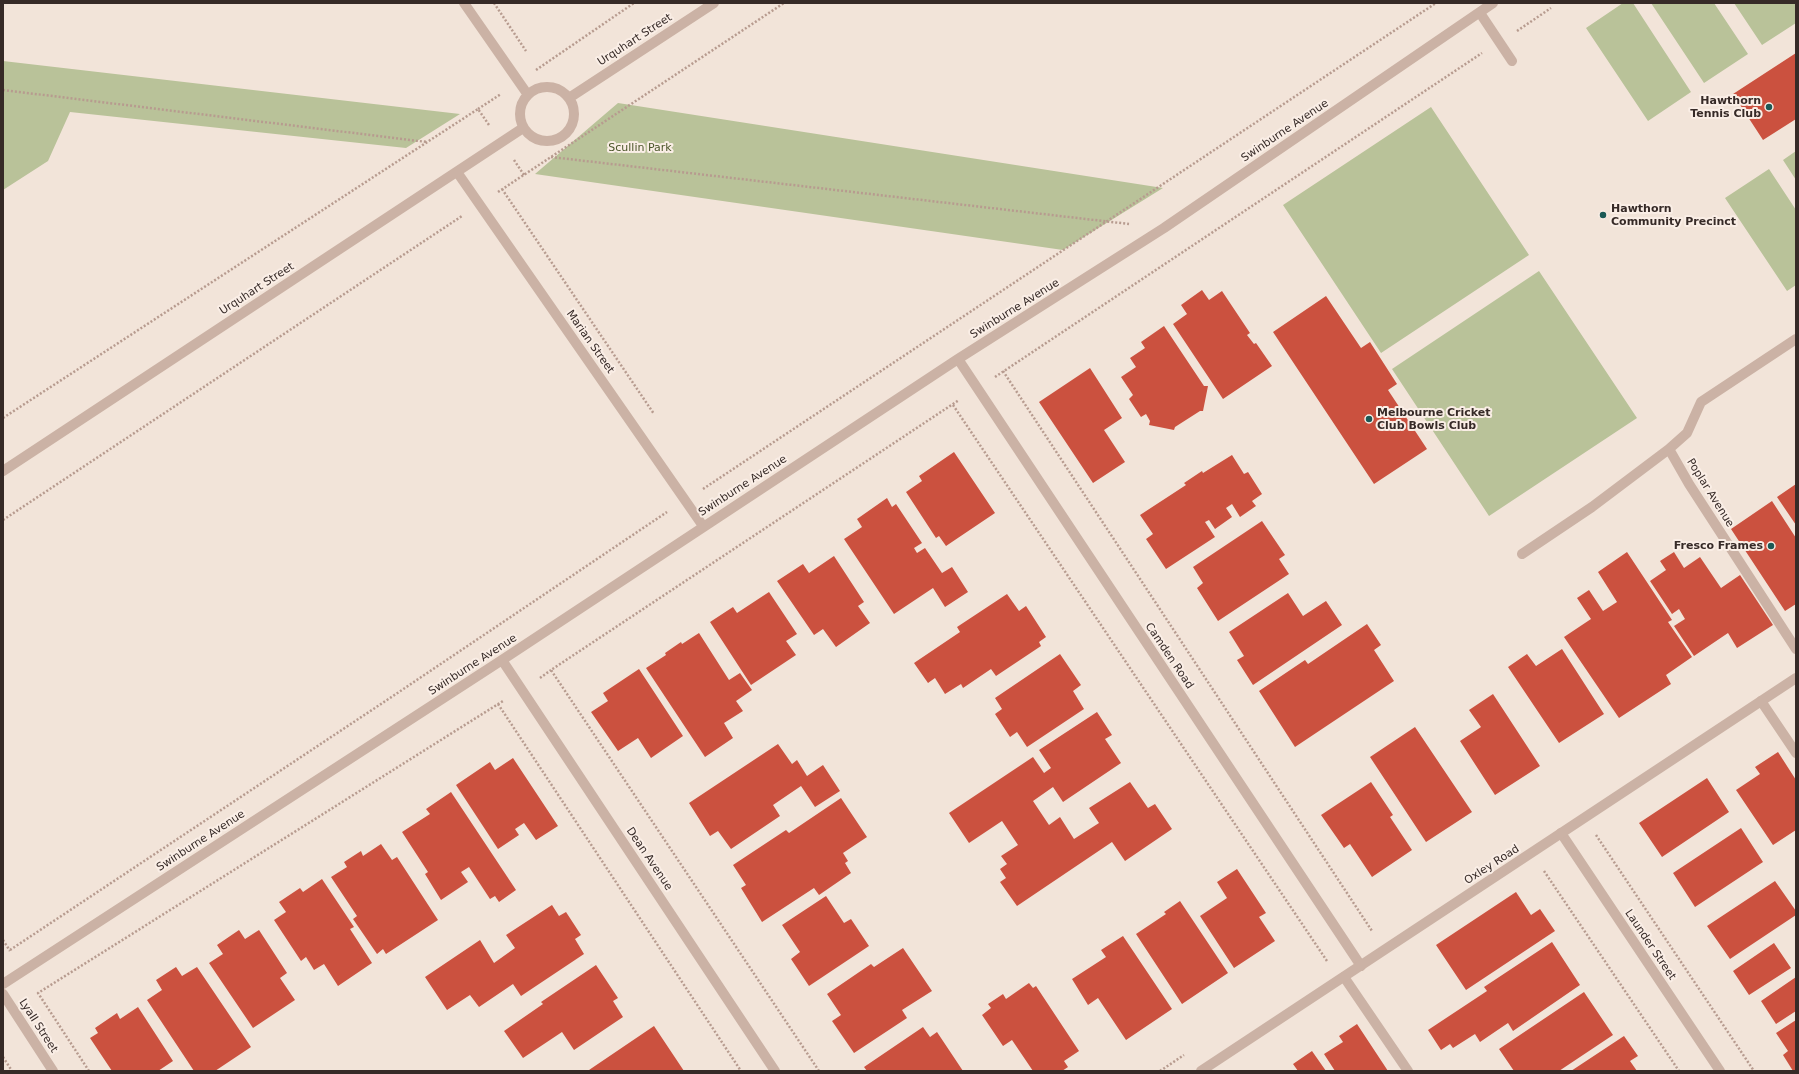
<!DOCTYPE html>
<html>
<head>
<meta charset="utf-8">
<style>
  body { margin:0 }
  #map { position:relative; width:1799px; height:1074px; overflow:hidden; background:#f2e4d9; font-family:"DejaVu Sans",sans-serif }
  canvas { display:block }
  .frame { position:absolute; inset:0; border:4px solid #362a27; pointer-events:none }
</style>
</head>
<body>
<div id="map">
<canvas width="1799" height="1074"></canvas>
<div class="frame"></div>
</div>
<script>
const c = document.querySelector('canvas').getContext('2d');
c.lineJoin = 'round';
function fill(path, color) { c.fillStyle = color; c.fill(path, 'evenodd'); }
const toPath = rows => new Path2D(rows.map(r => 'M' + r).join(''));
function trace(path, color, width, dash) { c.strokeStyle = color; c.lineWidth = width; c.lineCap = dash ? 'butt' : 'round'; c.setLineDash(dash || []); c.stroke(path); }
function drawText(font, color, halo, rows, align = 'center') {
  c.font = font + ' "DejaVu Sans",sans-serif'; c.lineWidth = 4; c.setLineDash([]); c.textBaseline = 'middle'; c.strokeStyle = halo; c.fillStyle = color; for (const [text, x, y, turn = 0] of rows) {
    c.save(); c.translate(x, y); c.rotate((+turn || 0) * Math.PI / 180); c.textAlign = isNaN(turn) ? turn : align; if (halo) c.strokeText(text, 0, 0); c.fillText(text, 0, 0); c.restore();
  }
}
const green = toPath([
  [1623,3,1633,3,1691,92,1648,121,1586,28],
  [1651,3,1714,3,1748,54,1704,83],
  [1734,3,1796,3,1796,23,1762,45],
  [3,61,460,114,406,148,70,112,48,161,3,190],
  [618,103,1163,188,1063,250,535,174],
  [1431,107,1529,255,1381,353,1283,205],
  [1796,151,1796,180,1783,160],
  [1769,169,1796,210,1796,285,1787,291,1725,198],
  [1539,271,1637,418,1489,516,1392,369]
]);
const building = toPath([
  [1796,53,1796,119,1763,140,1733,94],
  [1202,290,1209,300,1222,291,1250,333,1247,335,1254,344,1256,343,1272,366,1223,399,1173,324,1187,314,1181,305],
  [1326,296,1361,348,1370,342,1397,384,1388,390,1427,449,1374,484,1273,332],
  [1164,326,1204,386,1208,386,1203,411,1200,411,1175,427,1174,430,1149,425,1150,421,1146,414,1141,417,1129,399,1133,395,1121,377,1136,367,1130,358,1145,348,1141,342],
  [1090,368,1122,418,1104,430,1125,462,1093,483,1039,402],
  [954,452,995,513,946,546,939,536,936,538,906,492,922,481,919,476],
  [1232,455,1244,474,1248,472,1262,494,1252,501,1256,506,1240,517,1232,504,1226,508,1232,517,1215,529,1209,520,1205,522,1215,537,1166,569,1146,539,1153,534,1140,515,1186,485,1184,483,1202,471,1203,473],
  [1796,484,1796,525,1777,497],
  [887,498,892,507,896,504,922,543,914,548,917,553,925,548,942,573,952,567,968,592,945,607,933,588,894,614,844,539,862,527,857,519],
  [1772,501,1796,538,1796,604,1785,611,1731,529],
  [1262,521,1285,555,1279,559,1289,574,1218,621,1197,588,1203,583,1193,567],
  [1627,552,1672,620,1668,622,1692,657,1666,675,1671,684,1619,718,1564,637,1591,619,1577,598,1589,590,1603,611,1617,602,1598,572],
  [1674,552,1684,568,1700,557,1721,588,1740,575,1773,625,1737,648,1728,633,1694,656,1674,626,1685,619,1679,609,1672,614,1650,581,1666,570,1660,561],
  [834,556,864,602,858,606,870,623,836,647,823,629,814,635,777,581,803,564,809,573],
  [769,592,797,634,786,641,796,655,751,685,710,622,733,607,737,613],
  [1288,593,1303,616,1326,601,1342,625,1253,685,1237,660,1244,656,1229,632],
  [1007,594,1019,611,1026,606,1046,637,1039,642,1041,646,996,676,991,669,963,688,961,684,945,694,935,678,928,683,914,663,960,632,957,627],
  [1367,624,1381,645,1374,650,1394,681,1295,747,1259,691,1305,660,1308,664],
  [699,633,729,680,740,673,752,690,736,701,743,711,724,723,733,738,705,757,646,668,666,655,665,653,681,642,682,644],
  [1562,649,1604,714,1559,743,1508,667,1527,654,1536,666],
  [1060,654,1081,685,1073,691,1084,709,1027,747,1017,732,1010,737,995,714,1002,709,995,698],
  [639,669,683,736,651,758,638,738,618,751,591,712,608,701,603,693],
  [1493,694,1540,766,1495,795,1460,741,1481,727,1469,710],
  [1097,712,1112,735,1105,739,1121,763,1063,802,1053,787,1033,801,1049,825,1060,817,1074,839,1099,823,1089,808,1130,782,1148,808,1155,804,1172,829,1125,861,1112,842,1017,906,1000,882,1006,878,1000,869,1007,864,1001,856,1018,845,1002,821,969,843,949,813,1033,757,1044,773,1051,768,1039,750],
  [1415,727,1472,812,1426,842,1370,757],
  [778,744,792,764,797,760,807,776,823,765,840,791,815,807,801,786,773,805,780,816,731,849,718,831,710,836,689,803],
  [1778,752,1796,780,1796,830,1773,845,1736,790,1760,774,1755,767],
  [513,758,558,826,536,840,524,823,515,829,519,835,498,849,456,785,490,762,495,770],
  [1707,778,1729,812,1662,857,1639,823],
  [1371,782,1393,815,1390,817,1412,850,1372,877,1350,844,1344,848,1321,815],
  [451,792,516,890,499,902,495,896,490,899,469,867,461,872,468,882,441,900,425,874,428,872,402,832,430,814,426,809],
  [841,798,867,837,843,853,848,861,845,863,851,873,819,895,814,888,762,922,741,888,746,885,733,865,786,830,789,833],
  [1741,828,1763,862,1695,907,1673,873],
  [381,844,392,860,397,857,438,920,386,954,383,949,377,954,353,919,357,916,331,877,347,867,344,862,361,851,363,856],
  [1237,869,1266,913,1259,917,1275,941,1234,968,1200,916,1227,898,1217,882],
  [322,879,354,927,350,929,372,963,338,986,324,964,314,970,306,957,301,961,274,920,286,912,279,902,300,888,303,892],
  [1775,881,1796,911,1796,915,1730,959,1707,926],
  [1516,892,1531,915,1540,909,1555,931,1466,990,1436,945],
  [826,896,844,923,851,919,869,946,809,986,791,959,800,952,782,925],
  [1180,901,1228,973,1182,1004,1136,934,1166,914,1164,912],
  [552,905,559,916,566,912,581,935,575,939,584,954,521,996,513,984,479,1007,470,995,447,1010,425,977,480,940,494,963,515,948,506,935],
  [239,930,245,939,259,930,287,973,280,978,295,1000,253,1028,209,963,223,954,217,945],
  [1123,936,1172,1009,1126,1040,1098,998,1088,1005,1072,979,1106,957,1101,950],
  [1552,942,1580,985,1513,1031,1508,1023,1480,1042,1475,1034,1453,1048,1450,1044,1441,1050,1428,1030,1487,991,1484,987],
  [1774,943,1791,968,1749,995,1733,971],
  [903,948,932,991,902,1010,907,1018,854,1053,832,1021,841,1015,827,994,871,964,874,967],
  [596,965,618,998,613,1001,623,1017,574,1050,562,1032,523,1058,504,1031,543,1004,541,1002],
  [176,967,182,976,197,967,251,1047,215,1071,194,1071,147,1000,162,990,156,980],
  [1796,977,1796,1011,1776,1024,1761,1001],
  [1029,983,1033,988,1036,986,1079,1051,1064,1061,1068,1067,1062,1071,1033,1071,1012,1040,1003,1046,982,1015,991,1008,988,1004,1003,994,1006,999],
  [1584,992,1613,1035,1559,1071,1514,1071,1499,1049],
  [138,1007,173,1061,158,1071,112,1071,90,1038,98,1033,95,1028,117,1013,120,1019],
  [1796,1020,1796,1071,1793,1071,1783,1055,1788,1051,1776,1033],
  [1357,1024,1388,1071,1335,1071,1324,1054,1343,1042,1339,1036],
  [654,1026,684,1071,589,1070],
  [923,1027,930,1037,937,1032,963,1071,867,1071,864,1067],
  [1624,1036,1638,1056,1630,1061,1637,1071,1571,1071],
  [1312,1051,1326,1071,1298,1071,1293,1064]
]);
const path = toPath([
  [494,3,526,51],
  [1517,31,1551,8],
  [536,70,634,3],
  [3,90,427,142],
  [478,109,501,94],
  [551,157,1129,224],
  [514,160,524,175],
  [502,189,654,414],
  [498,192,784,3],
  [1003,371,1372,931],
  [995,377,1482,53],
  [953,405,1327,961],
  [3,418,478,109,489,125],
  [703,489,1436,3],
  [3,520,462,216],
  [540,678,551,670],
  [498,704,741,1071],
  [1596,835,1754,1071],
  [1544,871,1679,1071],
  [3,940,10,951],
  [10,950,393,696,667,512],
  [3,1057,12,1071],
  [89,1071,38,993,503,701],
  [819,1071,551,670,959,400],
  [1160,1071,1184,1055]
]);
const service = toPath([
  [1480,13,1512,61],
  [1669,449,1689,484,1796,649],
  [1522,554,1592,507,1669,449,1687,433,1701,402,1796,339],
  [1761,701,1796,753],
  [1344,977,1408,1071]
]);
const minor = toPath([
  [464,3,528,95],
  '520 114a27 27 0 1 1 54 0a27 27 0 1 1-54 0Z',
  [569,98,714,3],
  [457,172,703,526],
  [958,359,1361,966],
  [3,471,523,128],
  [502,660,775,1071],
  [1561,833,1720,1071],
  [3,984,502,660,958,359,1164,228,1493,3],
  [3,994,53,1071]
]);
const tertiary = toPath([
  [1201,1071,1796,678]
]);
const markers = [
  [1769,107,4,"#1b5956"],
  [1603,215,4,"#1b5956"],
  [1369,419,4,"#1b5956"],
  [1771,546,4,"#1b5956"]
];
const streetNames = [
  ["Urquhart Street",635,40,-33],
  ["Swinburne Avenue",1285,131,-34],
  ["Urquhart Street",257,289,-33],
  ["Swinburne Avenue",1015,309,-32],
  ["Marian Street",590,342,55],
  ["Swinburne Avenue",743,486,-33],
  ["Poplar Avenue",1710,493,58],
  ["Camden Road",1169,656,56],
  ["Swinburne Avenue",473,665,-33],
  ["Swinburne Avenue",201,841,-33],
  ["Dean Avenue",649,859,56],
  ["Oxley Road",1492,865,-33],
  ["Launder Street",1650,945,56],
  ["Lyall Street",38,1026,57]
];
const poiNames = [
  ["Hawthorn",1761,101],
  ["Tennis Club",1761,114],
  ["Hawthorn",1611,209,"left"],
  ["Community Precinct",1611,222,"left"],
  ["Melbourne Cricket",1377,413,"left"],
  ["Club Bowls Club",1377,426,"left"],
  ["Fresco Frames",1763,546]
];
const parkNames = [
  ["Scullin Park",640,148]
];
fill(green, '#b9c299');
fill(building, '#cb513f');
trace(path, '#b79b8f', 2.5, [2, 2]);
trace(service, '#cbb2a5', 10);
trace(minor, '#cbb2a5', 10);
trace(tertiary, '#cbb2a5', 10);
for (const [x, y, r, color] of markers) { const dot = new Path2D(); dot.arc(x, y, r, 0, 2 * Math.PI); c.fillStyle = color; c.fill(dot); trace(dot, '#faeee6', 1.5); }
drawText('11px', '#362a27', '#faeee6', streetNames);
drawText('bold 11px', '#362a27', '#faeee6', poiNames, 'right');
drawText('11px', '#4a5529', '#faeee6', parkNames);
</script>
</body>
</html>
